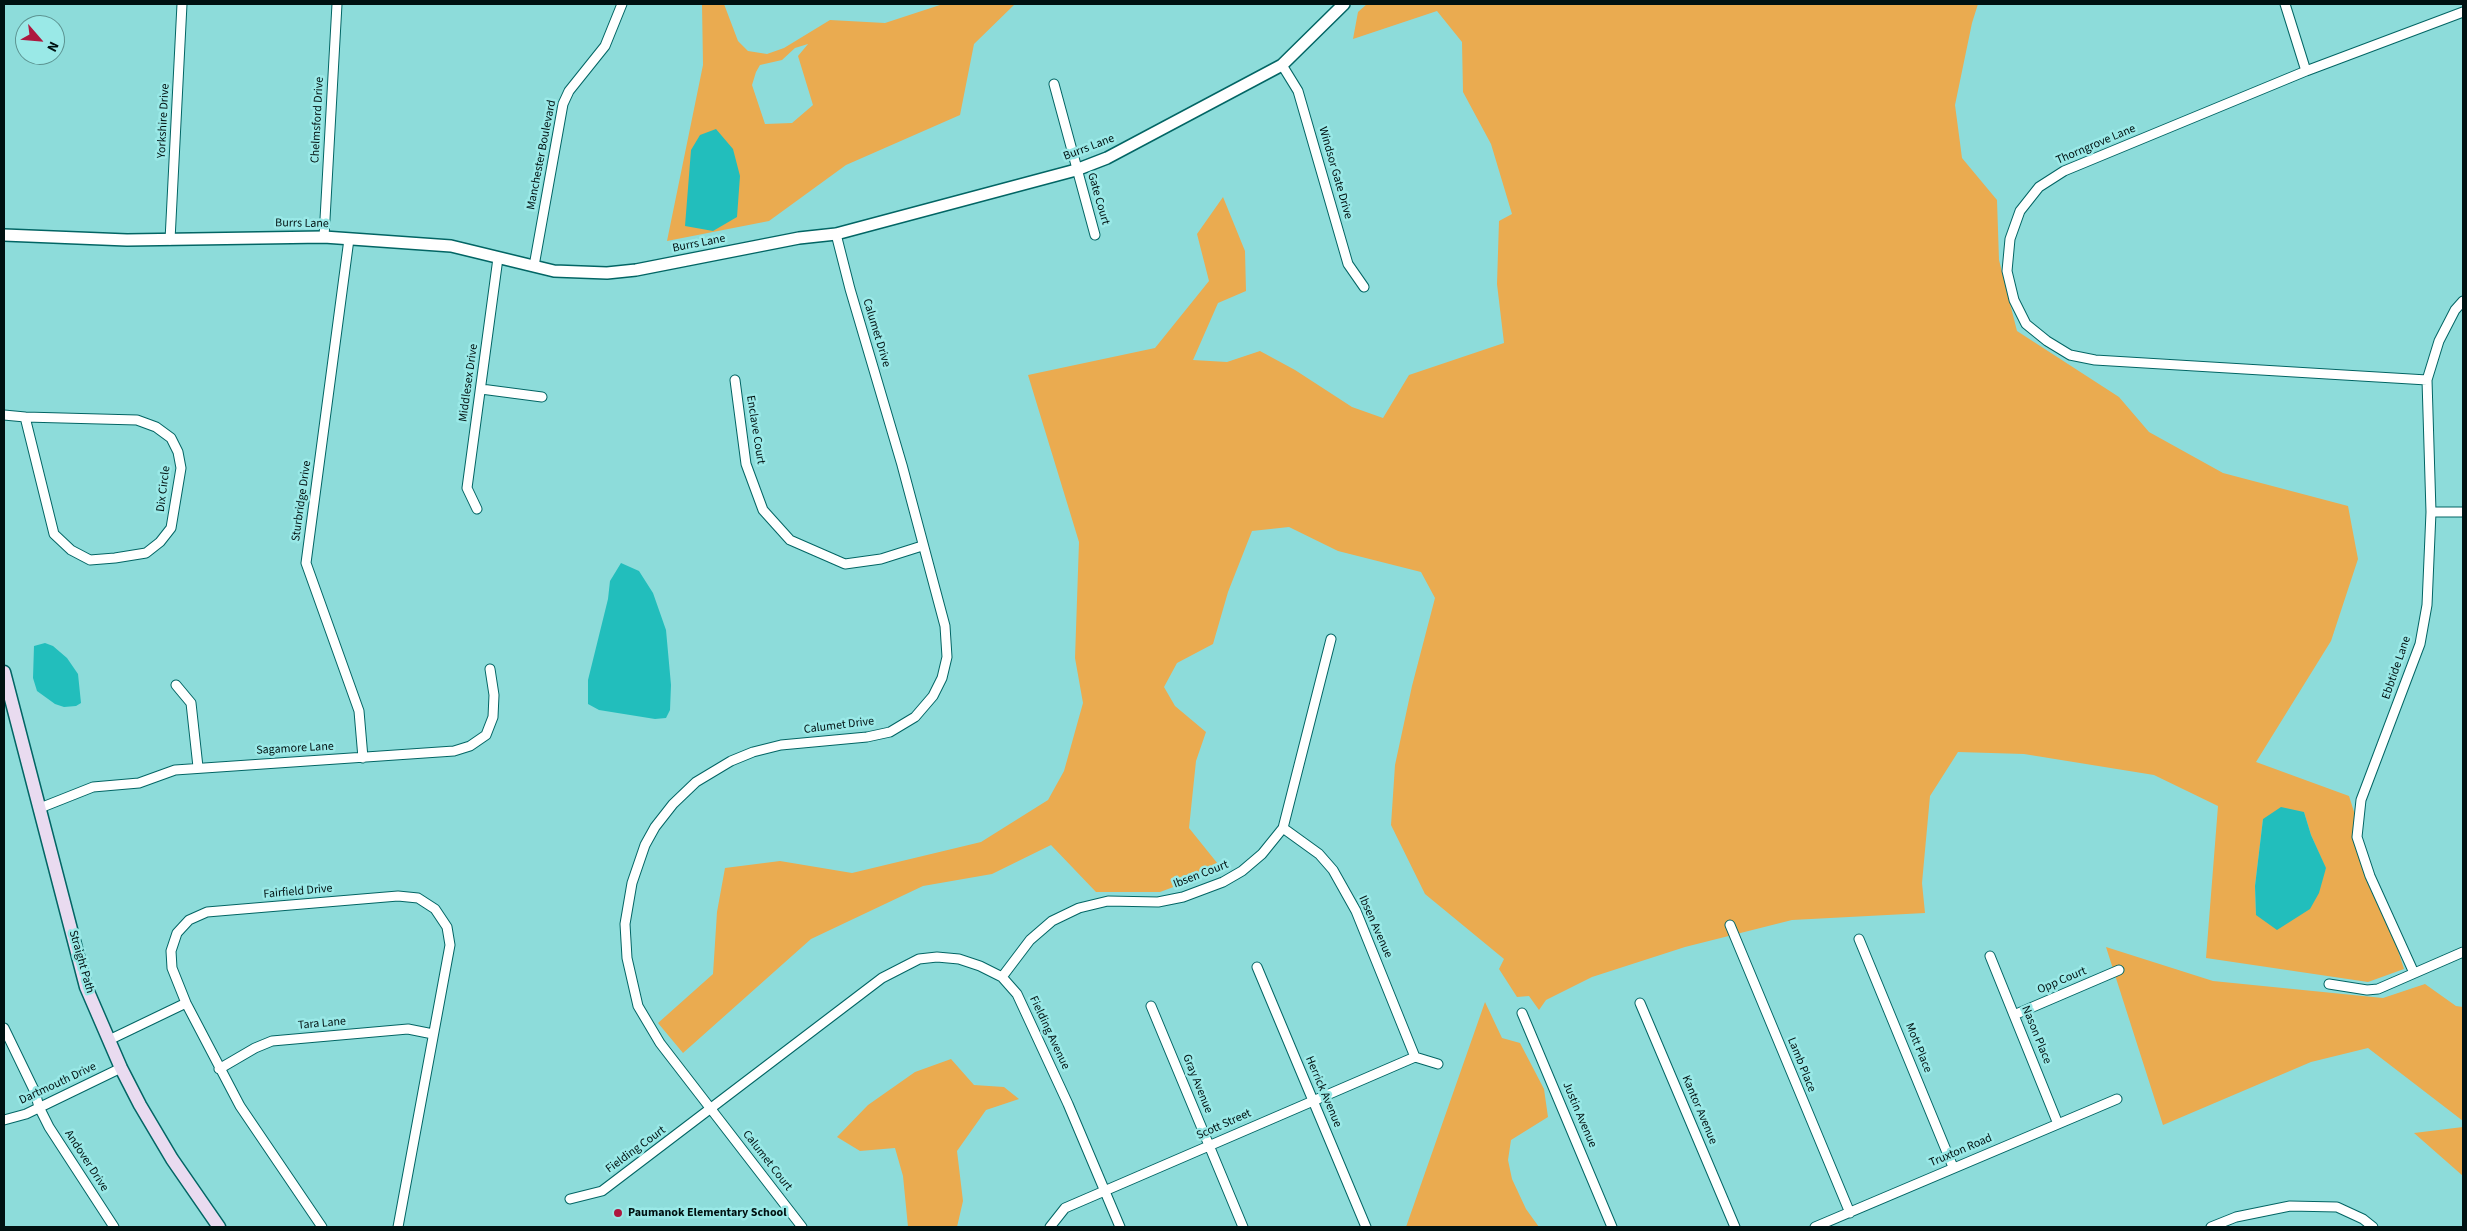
<!DOCTYPE html>
<html>
<head>
<meta charset="utf-8">
<style>
  body { margin:0 }
  #map { position:relative; width:2467px; height:1231px; overflow:hidden; background:#8ddcda; font-family:"Source Sans 3",sans-serif }
  canvas { display:block }
  .frame { position:absolute; inset:0; border:5px solid #011; pointer-events:none }
  .north { position:absolute; left:15px; top:15px; width:50px; height:50px; box-sizing:border-box; background:#9ae9e7; border:1px solid #5c9391; border-radius:50%; rotate:117deg; font-size:14px; font-weight:700; line-height:20px; text-align:center; color:#011 }
  .north::after { content:''; display:block; margin:auto; width:18px; height:22px; background:#ad183f; clip-path:polygon(50% 0,100% 100%,50% 72%,0 100%) }
</style>
</head>
<body>
<div id="map">
<canvas width="2467" height="1231"></canvas>
<div class="frame"></div>
<div class="north">N</div>
</div>
<script>
const c = document.querySelector('canvas').getContext('2d');
c.lineJoin = 'round';
function fill(path, color) { c.fillStyle = color; c.fill(path, 'evenodd'); }
const toPath = rows => new Path2D(rows.map(r => 'M' + r).join(''));
function trace(path, color, width, dash) { c.strokeStyle = color; c.lineWidth = width; c.lineCap = dash ? 'butt' : 'round'; c.setLineDash(dash || []); c.stroke(path); }
function drawText(font, color, halo, rows, align = 'center') {
  c.font = font + ' "Source Sans 3",sans-serif'; c.lineWidth = 5; c.setLineDash([]); c.textBaseline = 'middle'; c.strokeStyle = halo; c.fillStyle = color; for (const [text, x, y, turn = 0] of rows) {
    c.save(); c.translate(x, y); c.rotate((+turn || 0) * Math.PI / 180); c.textAlign = isNaN(turn) ? turn : align; if (halo) c.strokeText(text, 0, 0); c.fillText(text, 0, 0); c.restore();
  }
}
const green = toPath([
  [702,4,724,4,738,41,748,51,767,54,784,48,830,20,885,23,943,4,1015,4,974,44,960,115,846,165,769,221,667,241,703,65],
  [808,44,798,56,813,105,792,123,765,124,752,85,756,72,760,65,782,60,795,48],
  [1367,4,1978,4,1972,23,1955,105,1962,158,1997,200,1999,260,2017,331,2119,397,2149,432,2223,473,2348,506,2358,559,2331,641,2256,762,2349,796,2404,969,2368,982,2206,958,2218,806,2154,775,2024,754,1958,752,1930,796,1922,883,1925,913,1792,920,1685,947,1592,977,1546,1000,1539,1010,1529,996,1517,997,1499,969,1504,959,1425,894,1391,825,1395,765,1412,686,1435,598,1421,572,1338,551,1289,527,1252,531,1228,592,1213,644,1177,663,1164,687,1175,706,1206,732,1196,761,1189,828,1222,869,1160,892,1096,892,1051,845,992,874,923,886,811,939,683,1053,658,1023,713,974,717,912,725,868,780,861,852,873,981,842,1048,800,1064,771,1083,703,1075,658,1079,542,1028,375,1155,348,1209,281,1197,234,1223,197,1245,251,1246,291,1218,303,1193,360,1227,362,1260,351,1295,370,1352,407,1383,418,1409,375,1504,343,1497,284,1499,221,1512,214,1491,144,1463,92,1462,42,1437,11,1353,39,1358,12],
  [2304,812,2311,835,2326,869,2256,915,2255,886,2263,819],
  [2106,947,2213,981,2383,998,2425,984,2456,1006,2463,1007,2463,1121,2368,1048,2311,1062,2163,1125],
  [1485,1002,1502,1038,1520,1043,1544,1089,1548,1117,1511,1140,1508,1160,1512,1179,1526,1209,1539,1227,1406,1227],
  [951,1059,974,1085,1004,1087,1019,1099,986,1110,957,1151,963,1201,957,1227,908,1227,903,1176,895,1148,860,1151,837,1137,868,1105,915,1072],
  [2463,1127,2463,1176,2414,1133]
]);
const water = toPath([
  [716,129,733,149,740,176,737,217,713,231,685,226,691,150,700,135],
  [621,563,639,571,653,593,666,630,671,685,670,710,666,718,655,719,599,710,588,704,588,680,608,599,610,581],
  [45,643,53,646,67,658,78,674,81,703,76,706,64,707,55,704,37,691,33,678,34,646],
  [2281,807,2304,812,2311,835,2326,868,2319,893,2310,909,2277,930,2256,915,2255,886,2263,819]
]);
const minor = toPath([
  [2285,4,2306,71],
  [1282,65,1298,91,1348,264,1364,287],
  [1054,84,1095,235],
  [324,237,337,4],
  [349,239,306,563,359,711,363,758],
  [170,240,182,4],
  [534,266,563,104,569,91,605,46,622,4],
  [735,380,746,464,763,510,790,540,845,564,881,559,922,546],
  [2427,380,2095,360,2070,355,2047,341,2026,324,2014,300,2007,271,2010,239,2020,211,2039,187,2064,171,2306,71,2463,12],
  [481,389,542,397],
  [4,415,25,417],
  [25,417,137,420,156,427,171,438,178,452,181,468,171,528,160,542,146,553,115,558,90,560,71,550,54,534,25,417],
  [477,509,467,488,498,258],
  [2431,512,2463,512],
  [176,685,191,703,198,767],
  [40,808,93,787,139,783,175,770,454,751,470,746,486,735,493,717,494,695,490,669],
  [1283,828,1319,854,1333,870,1356,911,1415,1057],
  [1730,925,1850,1213],
  [1859,939,1953,1167],
  [1990,956,2058,1124],
  [1257,967,1366,1227],
  [2414,973,2370,876,2357,837,2361,800,2420,644,2427,605,2431,512,2427,380,2439,341,2455,310,2463,301],
  [1002,977,1030,940,1052,921,1079,908,1108,901,1158,902,1183,897,1223,882,1242,871,1262,854,1283,828,1331,639],
  [2329,984,2367,990,2378,989,2463,952],
  [1640,1003,1735,1227],
  [1151,1006,1243,1227],
  [1522,1013,1612,1227],
  [2014,1015,2119,970],
  [4,1028,35,1092,39,1107,49,1127,114,1227],
  [109,1040,186,1003],
  [1415,1057,1438,1064],
  [219,1069,255,1048,272,1041,408,1029,433,1034],
  [4,1120,26,1114,121,1068],
  [570,1199,602,1191,882,978,919,959,937,957,959,959,980,966,1002,977,1017,994,1068,1104,1120,1227],
  [322,1227,240,1106,186,1003,172,968,171,951,177,933,189,920,207,912,398,896,418,898,435,909,447,927,450,945,398,1227],
  [802,1227,660,1043,638,1006,627,958,625,924,632,883,645,845,655,827,673,804,696,782,731,761,753,752,781,745,867,737,890,732,915,717,933,696,942,678,947,657,945,626,902,465,850,289,836,234],
  [1050,1227,1065,1208,1415,1057],
  [1815,1227,2117,1099],
  [2211,1227,2236,1217,2290,1206,2337,1207,2363,1219,2373,1227]
]);
const tertiary = toPath([
  [4,235,127,240,324,237,451,246,554,271,607,273,636,270,799,238,836,234,1076,170,1107,158,1282,65,1344,4]
]);
const secondary = toPath([
  [4,672,86,987,121,1068,140,1105,172,1159,219,1227]
]);
const markers = [
  [618,1213,5,"#ad183f"]
];
const streetNames = [
  ["Chelmsford Drive",318,120,-87],
  ["Yorkshire Drive",164,121,-87],
  ["Thorngrove Lane",2096,145,-23],
  ["Burrs Lane",1089,148,-21],
  ["Manchester Boulevard",542,155,-79],
  ["Windsor Gate Drive",1335,173,74],
  ["Gate Court",1098,199,74],
  ["Burrs Lane",302,224,1],
  ["Burrs Lane",699,244,-11],
  ["Calumet Drive",876,333,73],
  ["Middlesex Drive",469,383,-82],
  ["Enclave Court",755,430,81],
  ["Dix Circle",164,489,-83],
  ["Sturbridge Drive",302,501,-82],
  ["Ebbtide Lane",2397,668,-71],
  ["Calumet Drive",839,726,-7],
  ["Sagamore Lane",295,749,-3],
  ["Ibsen Court",1201,875,-21],
  ["Fairfield Drive",298,892,-5],
  ["Ibsen Avenue",1375,927,66],
  ["Straight Path",81,962,74],
  ["Opp Court",2062,981,-23],
  ["Tara Lane",322,1024,-5],
  ["Fielding Avenue",1049,1033,65],
  ["Nason Place",2036,1035,68],
  ["Mott Place",1918,1048,68],
  ["Lamb Place",1801,1065,68],
  ["Dartmouth Drive",58,1084,-25],
  ["Gray Avenue",1197,1084,68],
  ["Herrick Avenue",1323,1092,67],
  ["Kantor Avenue",1699,1110,67],
  ["Justin Avenue",1579,1115,67],
  ["Scott Street",1224,1125,-24],
  ["Fielding Court",636,1150,-36],
  ["Truxton Road",1961,1151,-23],
  ["Andover Drive",86,1161,57],
  ["Calumet Court",767,1161,52]
];
const poiNames = [
  ["Paumanok Elementary School",628,1213]
];
fill(green, '#eaab50');
fill(water, '#22bebc');
trace(minor, '#026564', 11);
trace(tertiary, '#026564', 14);
trace(secondary, '#026564', 15);
trace(minor, '#fff', 9);
trace(tertiary, '#fff', 11);
trace(secondary, '#e9dbf0', 12);
for (const [x, y, r, color] of markers) { const dot = new Path2D(); dot.arc(x, y, r, 0, 2 * Math.PI); c.fillStyle = color; c.fill(dot); trace(dot, '#9ae9e7', 2); }
drawText('12px', '#011', '#9ae9e7', streetNames);
drawText('bold 12px', '#011', '#9ae9e7', poiNames, 'left');
</script>
</body>
</html>
